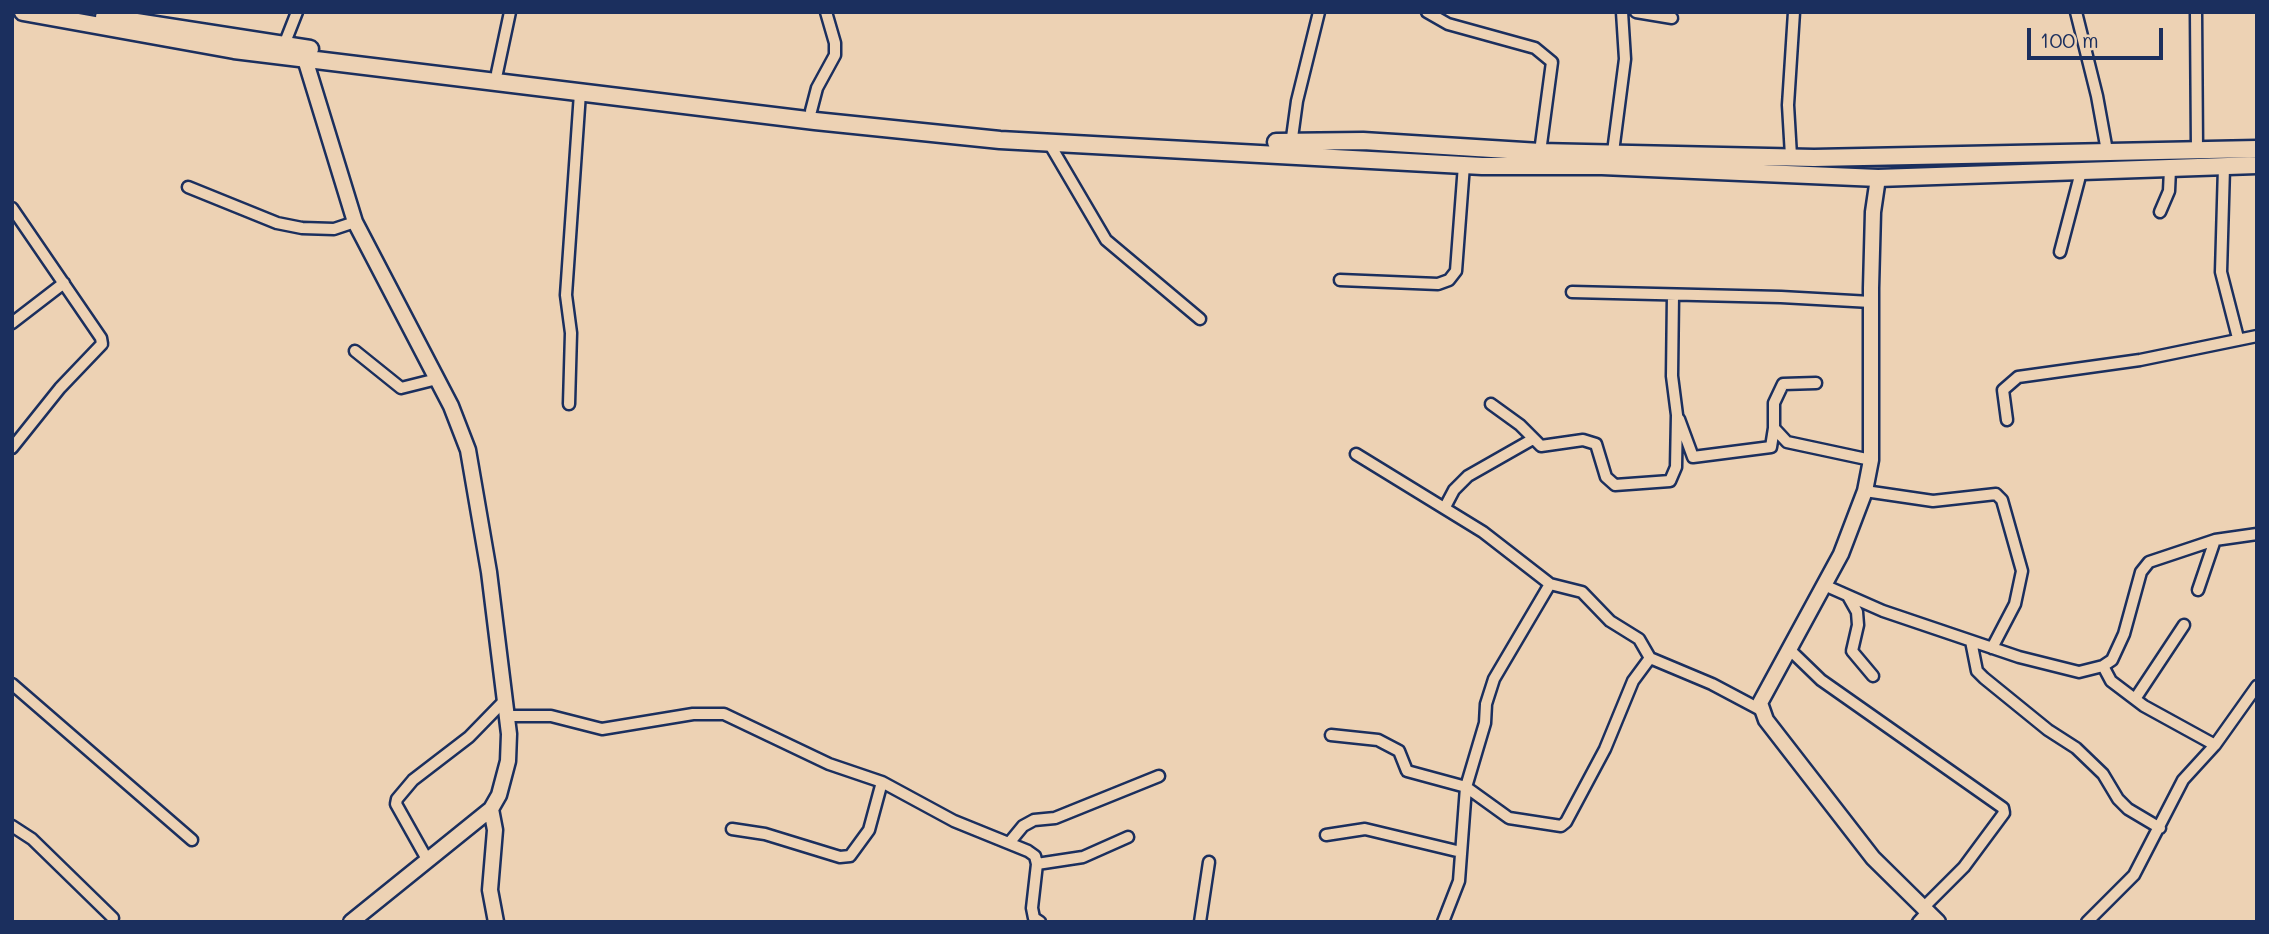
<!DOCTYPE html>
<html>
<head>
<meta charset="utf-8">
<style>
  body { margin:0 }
  #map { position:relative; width:2269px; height:934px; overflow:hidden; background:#edd2b4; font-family:Mali,sans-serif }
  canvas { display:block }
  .frame { position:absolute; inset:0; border:14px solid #1b2f5e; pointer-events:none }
  .scale { position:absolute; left:2027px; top:28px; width:136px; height:32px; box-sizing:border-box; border:4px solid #1b2f5e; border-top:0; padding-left:9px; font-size:21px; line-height:24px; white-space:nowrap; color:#1b2f5e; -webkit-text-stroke:5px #edd2b4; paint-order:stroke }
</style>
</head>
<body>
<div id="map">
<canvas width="2269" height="934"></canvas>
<div class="frame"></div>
<div class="scale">100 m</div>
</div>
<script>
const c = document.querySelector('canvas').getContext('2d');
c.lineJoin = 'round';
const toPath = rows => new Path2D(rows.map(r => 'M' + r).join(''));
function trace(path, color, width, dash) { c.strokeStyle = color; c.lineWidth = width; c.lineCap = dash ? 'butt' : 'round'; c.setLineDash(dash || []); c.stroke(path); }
const street = toPath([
  [1427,12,1448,24,1535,48,1552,62,1540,152],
  [1636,12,1672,18],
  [2076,12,2097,96,2107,151],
  [2196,12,2197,150],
  [284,45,297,12],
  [497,73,510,12],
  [811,111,817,88,835,55,835,43,826,12],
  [1049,143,1106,240,1200,319],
  [1291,145,1297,101,1319,12],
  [1613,152,1625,59,1622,12],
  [1791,156,1788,105,1794,12],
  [2224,167,2221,272,2238,338],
  [188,187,277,223,302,228,334,229,355,222],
  [12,208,101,338,102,344,60,388,12,448],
  [2160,212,2169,191,2170,169],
  [2060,252,2081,172],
  [1340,280,1438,284,1449,280,1456,271,1464,165],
  [1572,292,1781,297,1871,302],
  [12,323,64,283],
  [355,351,401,388,437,379],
  [569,404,571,333,566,295,580,93],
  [1491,404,1520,425,1541,446,1583,440,1596,444,1606,477,1615,485,1670,481,1676,467,1677,415,1672,376,1673,295],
  [1679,419,1693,457,1771,447,1774,428,1787,442,1871,460],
  [2007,420,2003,390,2018,377,2140,360,2257,336],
  [1774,428,1774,403,1783,384,1816,383],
  [1356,454,1483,532,1550,584,1582,592,1610,621,1639,639,1650,658,1712,684,1761,710],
  [1865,491,1933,501,1996,494,2002,500,2022,571,2015,604,1992,648],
  [1445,507,1454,490,1468,476,1533,439],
  [1824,585,1883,611,2019,657,2079,672,2103,666,2112,660,2124,634,2141,572,2149,562,2215,540,2257,534],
  [2198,590,2215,540],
  [1848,596,1857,612,1858,625,1852,651,1873,676],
  [1971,641,1977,671,1984,678,2048,730,2076,748,2103,774,2118,799,2128,809,2160,828],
  [1789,649,1821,680,2003,808,2004,813,1964,867,1923,908],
  [2103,666,2111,681,2144,706,2215,745],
  [12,684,192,840],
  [2135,699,2184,625],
  [507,716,551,716,602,729,693,714,724,714,829,764,882,782,954,821,1028,851,1035,856,1037,864,1032,908,1034,918,1040,922],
  [1331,735,1378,740,1399,751,1407,771,1466,787,1509,818,1561,826,1566,822,1605,749,1633,681,1650,658],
  [12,826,32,839,113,918],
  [732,829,765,834,840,857,850,856,869,830,882,782],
  [1326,835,1365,829,1461,852],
  [1009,843,1023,826,1034,820,1055,818,1159,776],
  [428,861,396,804,397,799,413,780,469,737,506,699],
  [1037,864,1083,857,1128,837],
  [1200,922,1209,862],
  [1443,922,1459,881,1466,787,1485,723,1486,704,1494,679,1550,584],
  [1918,922,1927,912],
  [2087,922,2134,875,2183,780,2215,745,2257,686]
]);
const secondary = toPath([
  [305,59,355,222,451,406,468,450,489,572,509,734,508,761,499,795,491,809,351,922],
  [1878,178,1873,212,1871,288,1871,460,1865,491,1841,554,1760,703,1766,720,1873,858,1938,922],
  [491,809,495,830,490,890,496,922]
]);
const primary = toPath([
  [23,12,234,50,815,121,1000,140,1482,166,1602,166,1878,178,2257,165],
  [104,17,310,49],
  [1276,142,1363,141,1540,152,1814,158,2257,149]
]);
trace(street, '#1b2f5e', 15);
trace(secondary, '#1b2f5e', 19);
trace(primary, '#1b2f5e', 21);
trace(street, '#edd2b4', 10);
trace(secondary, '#edd2b4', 14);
trace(primary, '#edd2b4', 16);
</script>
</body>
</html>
